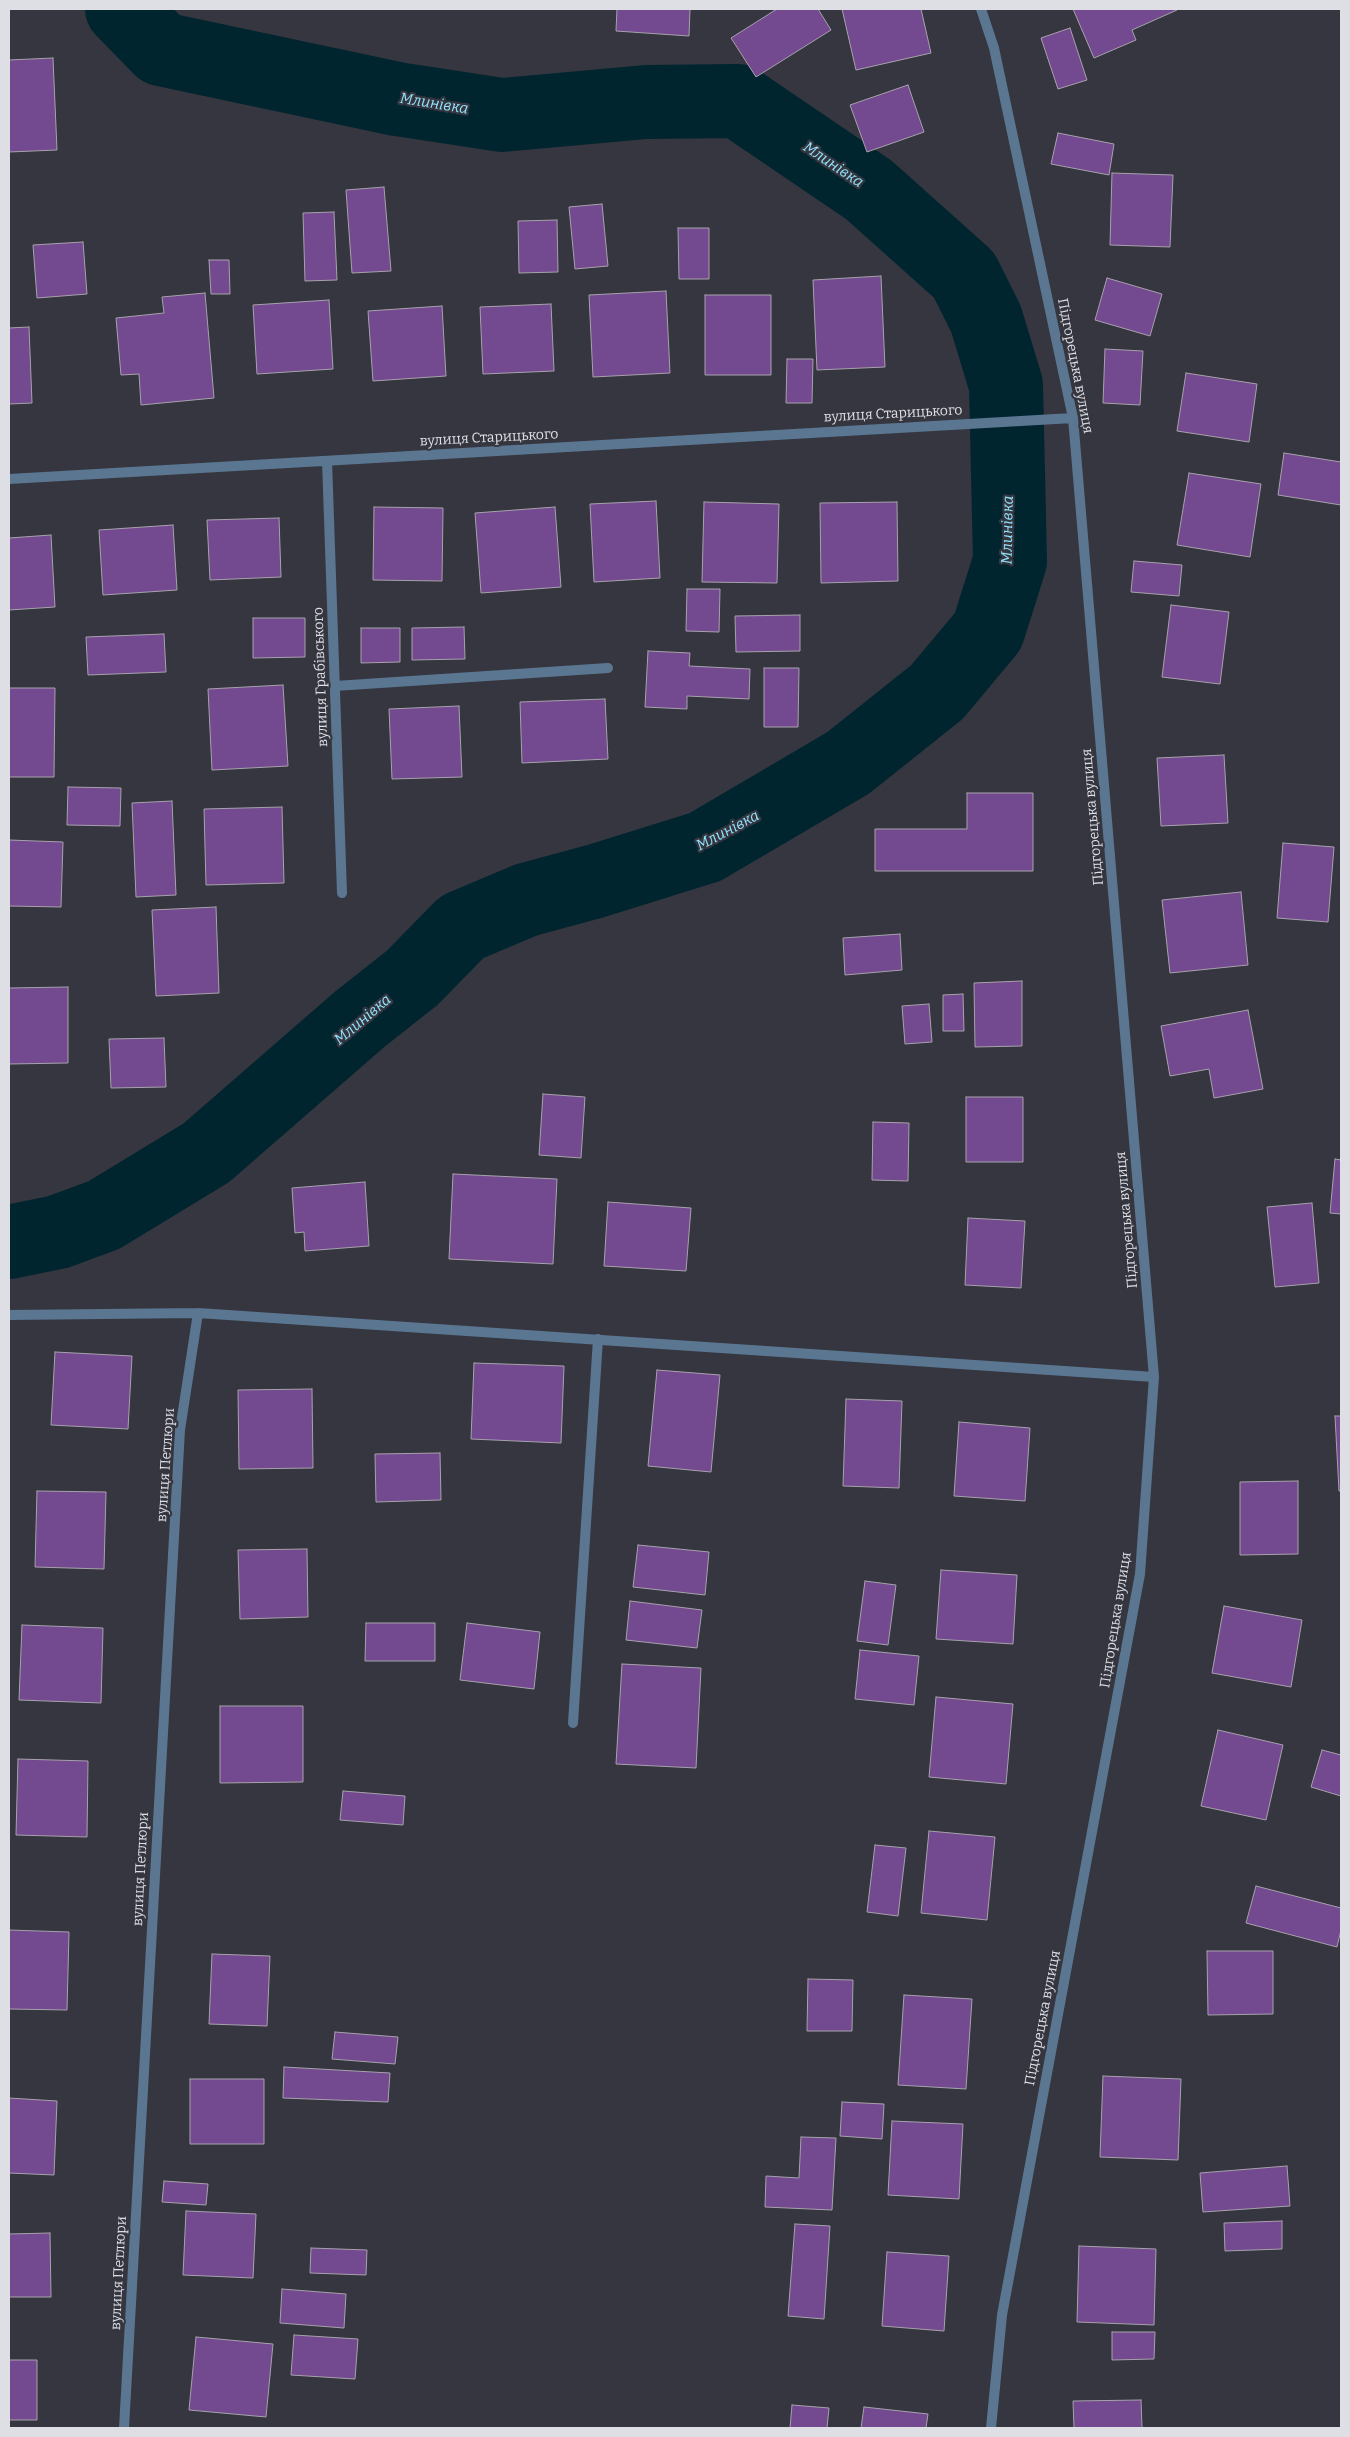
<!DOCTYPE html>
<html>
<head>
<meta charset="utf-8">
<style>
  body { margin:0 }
  #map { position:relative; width:1350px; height:2437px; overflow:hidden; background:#35363f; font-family:Bitter,serif }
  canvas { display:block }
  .frame { position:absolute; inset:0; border:10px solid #dedfe5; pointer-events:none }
</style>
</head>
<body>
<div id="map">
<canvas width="1350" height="2437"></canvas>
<div class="frame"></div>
</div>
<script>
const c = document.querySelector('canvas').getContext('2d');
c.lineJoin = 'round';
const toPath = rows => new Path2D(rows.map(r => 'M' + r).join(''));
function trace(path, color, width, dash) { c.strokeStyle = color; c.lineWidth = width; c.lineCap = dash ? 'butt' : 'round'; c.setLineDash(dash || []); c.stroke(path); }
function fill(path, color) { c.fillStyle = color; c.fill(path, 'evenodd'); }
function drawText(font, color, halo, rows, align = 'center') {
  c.font = font + ' Bitter,serif'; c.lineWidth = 4.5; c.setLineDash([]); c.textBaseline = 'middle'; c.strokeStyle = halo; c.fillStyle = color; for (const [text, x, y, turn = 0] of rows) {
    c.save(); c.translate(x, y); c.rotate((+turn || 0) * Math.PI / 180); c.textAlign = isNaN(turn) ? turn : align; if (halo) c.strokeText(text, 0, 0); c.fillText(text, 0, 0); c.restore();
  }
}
const river = toPath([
  [9,1242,58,1232,104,1215,206,1153,360,1019,412,978,462,927,526,900,596,881,705,847,848,763,937,692,988,631,1010,561,1006,385,986,319,964,275,869,190,738,101,646,102,502,115,397,99,161,49,122,9]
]);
const building = toPath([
  [617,9,690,9,689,36,616,31,617,9],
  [777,9,818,9,831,30,756,77,731,38,777,9],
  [842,9,921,9,931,53,856,70,842,9],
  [1073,9,1176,9,1177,10,1132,30,1136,40,1094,58,1073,9],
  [1070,28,1087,80,1058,89,1041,38,1070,28],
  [53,58,57,150,9,152,9,60,53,58],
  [908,85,924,132,867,152,850,105,908,85],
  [1058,133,1114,144,1109,175,1051,164,1058,133],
  [1112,173,1173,175,1170,247,1110,245,1112,173],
  [384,187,391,271,352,273,346,190,384,187],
  [602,204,608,266,575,269,569,207,602,204],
  [334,212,337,280,305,281,303,213,334,212],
  [557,220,558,272,519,273,518,221,557,220],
  [678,228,709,228,709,279,679,279,678,228],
  [83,242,87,294,37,298,33,245,83,242],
  [209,260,229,260,230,294,211,294,209,260],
  [881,276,885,367,817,370,813,280,881,276],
  [1107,278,1162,294,1150,336,1095,320,1107,278],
  [666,291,670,373,593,377,589,295,666,291],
  [205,293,214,398,141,405,139,374,121,375,116,318,164,313,162,297,205,293],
  [705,295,771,295,771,375,705,375,705,295],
  [329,300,333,369,257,374,253,305,329,300],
  [551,304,554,371,483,374,480,307,551,304],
  [442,306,446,376,373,381,368,311,442,306],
  [29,327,32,403,9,404,9,328,29,327],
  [1105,349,1143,351,1140,405,1103,403,1105,349],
  [787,359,813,359,812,403,786,403,787,359],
  [1186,373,1257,384,1249,442,1177,431,1186,373],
  [1284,453,1341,462,1341,505,1278,495,1284,453],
  [1189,473,1261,484,1250,557,1177,545,1189,473],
  [656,501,660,578,594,582,590,504,656,501],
  [704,502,779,504,777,583,702,582,704,502],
  [897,502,898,581,821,583,820,503,897,502],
  [374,507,443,508,442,581,373,580,374,507],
  [555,507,561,587,481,593,475,513,555,507],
  [279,518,281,577,210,580,207,520,279,518],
  [173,525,177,590,103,595,99,530,173,525],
  [51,535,55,607,9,610,9,538,51,535],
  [1134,561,1182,565,1179,596,1131,592,1134,561],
  [687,589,720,589,719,632,686,631,687,589],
  [1171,605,1229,612,1220,684,1162,677,1171,605],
  [800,615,800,651,736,652,735,616,800,615],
  [253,618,305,618,305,657,253,658,253,618],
  [464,627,465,659,412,660,412,628,464,627],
  [361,628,400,628,400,662,361,663,361,628],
  [164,634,166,672,88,675,86,637,164,634],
  [648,651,690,653,689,666,750,669,749,699,687,696,687,709,645,707,648,651],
  [764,668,799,668,798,727,764,727,764,668],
  [283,685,288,766,212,770,208,689,283,685],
  [9,688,55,688,54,777,9,777,9,688],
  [605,699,608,759,522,763,520,702,605,699],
  [459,706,462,777,392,779,389,709,459,706],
  [1224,755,1228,823,1161,826,1157,758,1224,755],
  [68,787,121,788,120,826,67,825,68,787],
  [967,793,1033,793,1033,871,875,871,875,829,967,829,967,793],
  [172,801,176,895,136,897,132,803,172,801],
  [282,807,284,883,206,885,204,809,282,807],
  [9,840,63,842,61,907,9,906,9,840],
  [1283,843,1334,847,1328,922,1277,918,1283,843],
  [1241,892,1248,965,1170,973,1162,900,1241,892],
  [216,907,219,993,156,996,152,910,216,907],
  [900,934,902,970,845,975,843,938,900,934],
  [1022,981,1022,1046,975,1047,974,983,1022,981],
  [68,987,68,1063,9,1064,9,988,68,987],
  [963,994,964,1031,943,1031,943,995,963,994],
  [929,1004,932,1042,905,1044,902,1006,929,1004],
  [1248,1010,1263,1089,1214,1098,1209,1069,1170,1076,1161,1026,1248,1010],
  [164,1038,166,1087,111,1088,109,1039,164,1038],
  [543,1094,585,1097,581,1158,539,1155,543,1094],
  [966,1097,1023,1097,1023,1162,966,1162,966,1097],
  [873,1122,909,1123,908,1181,872,1180,873,1122],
  [1335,1159,1341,1160,1341,1214,1330,1213,1335,1159],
  [453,1174,557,1179,553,1264,449,1259,453,1174],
  [365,1182,369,1246,305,1251,304,1232,295,1233,292,1188,365,1182],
  [608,1202,691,1208,686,1271,604,1266,608,1202],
  [1312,1203,1319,1283,1275,1287,1267,1207,1312,1203],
  [968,1218,1025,1221,1021,1288,965,1285,968,1218],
  [55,1352,132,1356,128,1429,51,1425,55,1352],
  [474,1363,564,1366,561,1443,471,1439,474,1363],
  [657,1370,720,1375,711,1472,648,1466,657,1370],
  [312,1389,313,1468,239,1469,238,1390,312,1389],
  [846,1399,902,1401,899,1488,843,1486,846,1399],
  [1335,1416,1341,1416,1341,1491,1339,1491,1335,1416],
  [959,1422,1030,1428,1025,1501,954,1496,959,1422],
  [440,1453,441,1500,376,1502,375,1454,440,1453],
  [1298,1481,1298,1554,1240,1555,1240,1482,1298,1481],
  [37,1491,106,1492,104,1569,35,1567,37,1491],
  [638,1545,709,1552,705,1595,633,1587,638,1545],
  [307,1549,308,1617,240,1619,238,1550,307,1549],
  [941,1570,1017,1575,1013,1644,936,1639,941,1570],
  [865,1581,896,1585,888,1645,857,1641,865,1581],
  [630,1601,702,1610,697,1648,626,1640,630,1601],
  [1224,1606,1302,1620,1291,1687,1212,1673,1224,1606],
  [366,1623,435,1623,435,1661,365,1661,366,1623],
  [467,1623,540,1632,534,1689,460,1680,467,1623],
  [22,1625,103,1628,101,1703,19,1700,22,1625],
  [860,1650,919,1656,914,1705,855,1699,860,1650],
  [622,1664,701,1668,696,1768,616,1764,622,1664],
  [936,1697,1013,1704,1006,1784,929,1777,936,1697],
  [220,1706,303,1706,303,1782,220,1783,220,1706],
  [1218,1730,1283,1745,1266,1820,1201,1806,1218,1730],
  [1322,1750,1341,1755,1341,1796,1311,1787,1322,1750],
  [18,1759,88,1761,87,1837,16,1835,18,1759],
  [343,1791,405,1796,403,1825,340,1820,343,1791],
  [929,1831,995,1837,987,1920,921,1913,929,1831],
  [875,1845,906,1848,898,1916,867,1912,875,1845],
  [1256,1886,1341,1908,1341,1930,1337,1947,1246,1923,1256,1886],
  [9,1930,69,1932,67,2010,9,2009,9,1930],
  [1207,1951,1273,1951,1273,2014,1208,2015,1207,1951],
  [212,1954,270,1956,267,2026,209,2024,212,1954],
  [808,1979,853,1980,852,2031,807,2031,808,1979],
  [904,1995,972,1999,966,2089,898,2085,904,1995],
  [335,2032,398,2037,395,2064,332,2059,335,2032],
  [284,2067,390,2073,388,2102,283,2098,284,2067],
  [1103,2076,1181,2079,1178,2160,1100,2157,1103,2076],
  [190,2079,264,2079,264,2144,190,2144,190,2079],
  [9,2098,57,2101,54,2175,9,2173,9,2098],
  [842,2102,884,2104,882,2139,840,2136,842,2102],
  [892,2121,963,2124,959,2199,888,2195,892,2121],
  [801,2137,836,2138,832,2210,765,2207,766,2176,799,2178,801,2137],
  [1287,2166,1290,2206,1203,2212,1200,2173,1287,2166],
  [164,2181,208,2184,206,2205,162,2202,164,2181],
  [186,2211,256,2214,253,2278,183,2275,186,2211],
  [1282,2221,1282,2249,1225,2251,1224,2223,1282,2221],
  [795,2224,830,2226,824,2319,788,2316,795,2224],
  [50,2233,51,2297,9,2297,9,2234,50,2233],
  [1079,2246,1156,2249,1154,2325,1077,2322,1079,2246],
  [311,2248,367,2250,366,2275,310,2273,311,2248],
  [887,2252,949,2256,944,2331,882,2326,887,2252],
  [282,2289,346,2294,344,2328,280,2323,282,2289],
  [1112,2332,1155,2332,1154,2359,1112,2360,1112,2332],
  [294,2335,358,2339,355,2379,291,2375,294,2335],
  [196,2337,273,2344,266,2417,189,2410,196,2337],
  [9,2360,37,2360,37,2420,9,2420,9,2360],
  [1141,2400,1142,2428,1074,2428,1073,2401,1141,2400],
  [792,2405,829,2408,827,2428,790,2428,792,2405],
  [864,2407,928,2414,926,2428,861,2428,864,2407]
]);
const service = toPath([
  [573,1723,598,1339]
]);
const minor = toPath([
  [981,9,994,48,1073,418,1154,1377,1140,1574,1002,2315,991,2428],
  [327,461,342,893],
  [9,479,1073,418],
  [335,686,608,668],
  [9,1315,198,1313,1154,1377],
  [124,2428,180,1430,198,1313]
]);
const streetNames = [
  ["Підгорецька вулиця",1075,366,79],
  ["вулиця Старицького",893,414,-3],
  ["вулиця Старицького",489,438,-3],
  ["вулиця Грабівського",321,677,-92],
  ["Підгорецька вулиця",1093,817,-95],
  ["Підгорецька вулиця",1127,1220,-95],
  ["вулиця Петлюри",166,1465,-86],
  ["Підгорецька вулиця",1116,1620,-81],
  ["вулиця Петлюри",141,1869,-87],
  ["Підгорецька вулиця",1043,2018,-79],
  ["вулиця Петлюри",119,2273,-87]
];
const waterNames = [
  ["Млинівка",434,104,9],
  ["Млинівка",833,165,34],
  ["Млинівка",1008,530,-89],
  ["Млинівка",728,831,-28],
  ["Млинівка",363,1020,-40]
];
trace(river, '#00252f', 74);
fill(building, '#73498f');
trace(building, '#a8a2ac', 1);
trace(service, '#5b7691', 10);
trace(minor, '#5b7691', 10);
drawText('14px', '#dedfe5', '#35363f', streetNames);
drawText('italic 15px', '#90e4fe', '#35363f', waterNames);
</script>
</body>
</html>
